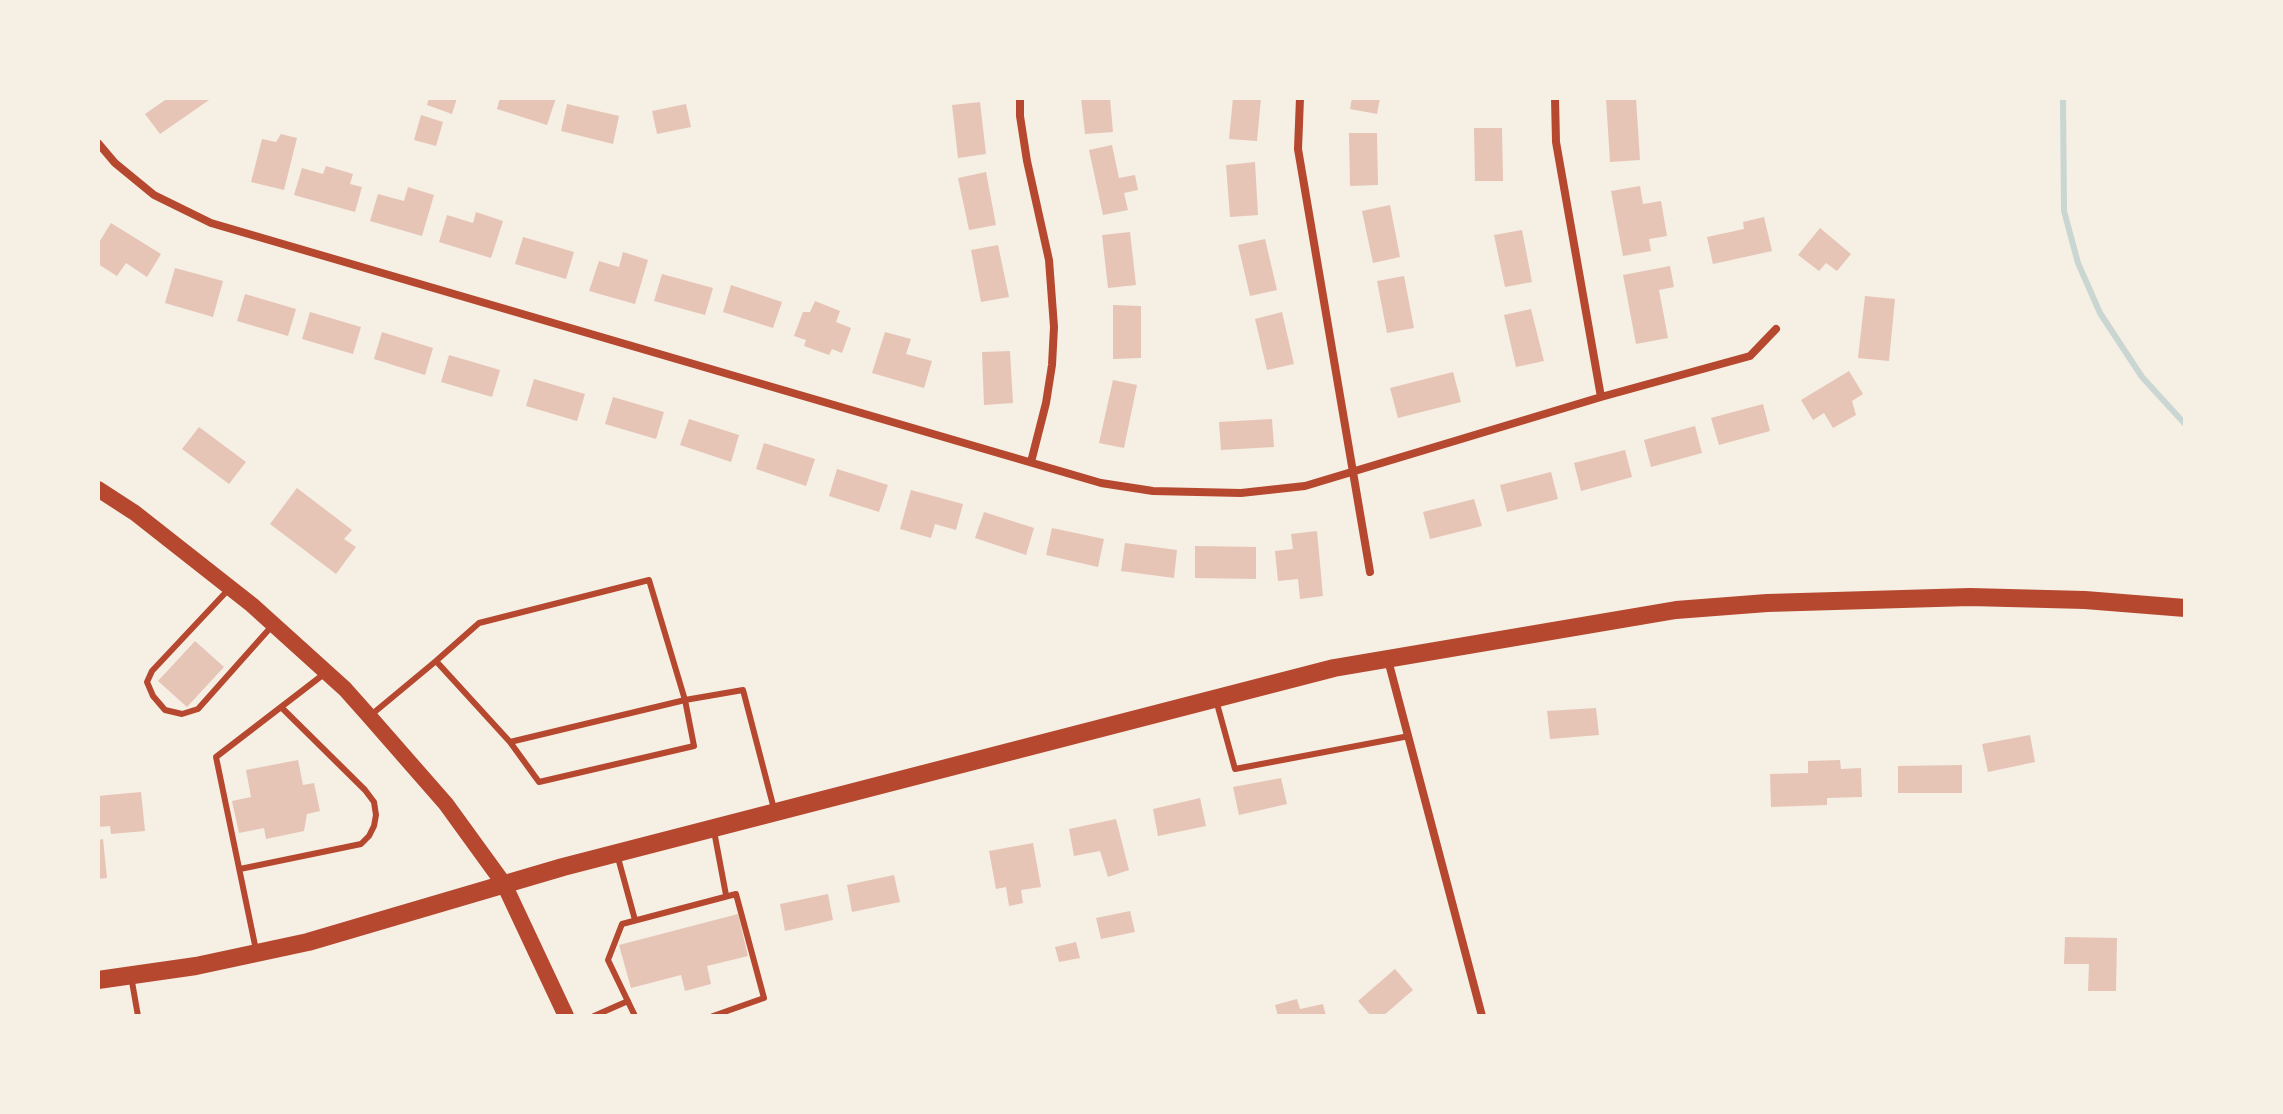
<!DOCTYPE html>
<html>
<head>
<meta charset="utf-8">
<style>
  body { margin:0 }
  #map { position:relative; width:2283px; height:1114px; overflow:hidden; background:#f6efe4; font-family:"DejaVu Sans",sans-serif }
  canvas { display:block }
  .frame { position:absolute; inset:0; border:100px solid #f6efe4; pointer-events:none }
</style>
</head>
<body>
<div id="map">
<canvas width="2283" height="1114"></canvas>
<div class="frame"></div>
</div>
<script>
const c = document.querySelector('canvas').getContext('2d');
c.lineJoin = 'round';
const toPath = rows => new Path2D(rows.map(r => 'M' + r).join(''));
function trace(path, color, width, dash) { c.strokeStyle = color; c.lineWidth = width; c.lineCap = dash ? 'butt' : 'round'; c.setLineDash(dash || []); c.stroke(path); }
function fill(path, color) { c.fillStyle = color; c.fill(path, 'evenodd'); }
const stream = toPath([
  [2063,98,2064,211,2078,263,2100,313,2142,377,2185,424]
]);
const building = toPath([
  [168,98,212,98,160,134,145,114],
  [429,98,457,98,452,114,427,105],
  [500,98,556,98,547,125,497,109],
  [1081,98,1110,98,1113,132,1085,134],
  [1233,98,1261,98,1257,141,1229,139],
  [1352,98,1380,98,1377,114,1350,109],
  [1636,98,1640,160,1610,162,1606,99],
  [980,102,986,154,958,158,952,105],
  [567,104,619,116,613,144,561,131],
  [686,104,691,127,657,134,652,111],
  [421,115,443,122,436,146,414,140],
  [1474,128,1502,128,1503,181,1475,181],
  [1349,133,1377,133,1378,185,1350,186],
  [281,134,297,138,284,190,251,182,262,139,276,142],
  [1112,145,1119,178,1135,175,1138,190,1124,193,1128,210,1103,215,1089,150],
  [1255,162,1258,215,1230,217,1226,165],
  [326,166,353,174,350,184,362,187,355,212,294,195,302,168,323,174],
  [986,172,996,225,969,230,958,178],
  [1640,186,1643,204,1661,201,1667,236,1649,239,1651,251,1623,256,1611,191],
  [408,187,434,195,422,236,370,221,378,194,404,201],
  [1390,205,1400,257,1373,263,1362,211],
  [476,212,503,221,491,258,439,242,447,215,473,223],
  [1764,217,1772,251,1713,264,1707,237,1744,229,1743,222],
  [111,223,161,254,147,277,126,263,117,276,98,264,98,244],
  [1820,228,1851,254,1837,271,1826,263,1819,271,1798,255],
  [1522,230,1532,282,1505,287,1494,235],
  [1130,232,1136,285,1108,288,1102,235],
  [523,237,574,252,566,279,515,264],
  [1265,239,1277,290,1250,296,1238,245],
  [998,245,1009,297,981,302,971,250],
  [623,252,648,260,635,304,589,291,599,261,619,267],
  [1670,266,1674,287,1659,290,1668,338,1636,344,1623,275],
  [175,268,223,281,213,317,165,303],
  [662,274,713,288,705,315,654,301],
  [1404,276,1414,328,1387,333,1377,281],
  [731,285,782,302,773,328,723,312],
  [245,294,296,309,288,336,237,321],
  [1865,296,1895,299,1889,361,1858,358],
  [815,301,840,311,836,322,851,328,842,353,832,349,829,355,804,346,806,340,794,336,803,312,810,312],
  [1113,305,1141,306,1141,358,1113,359],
  [1531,309,1544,361,1516,367,1504,315],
  [310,312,361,327,353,354,302,339],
  [1282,312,1294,364,1267,370,1255,319],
  [382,332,433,348,425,375,374,359],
  [885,332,911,339,906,354,932,361,924,388,872,373],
  [1010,351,1013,403,984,405,982,352],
  [449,355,500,370,492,397,441,382],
  [1849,371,1863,394,1852,401,1856,415,1833,428,1824,413,1813,420,1801,400],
  [1453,372,1461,402,1398,418,1390,388],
  [534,379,585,394,577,421,526,406],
  [1113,380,1137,385,1124,448,1099,443],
  [613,397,664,412,656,439,605,424],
  [1763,404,1770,431,1719,445,1711,418],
  [689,419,739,435,731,462,680,445],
  [1272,419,1274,447,1221,450,1219,422],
  [1695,426,1702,453,1651,467,1644,440],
  [199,427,246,462,229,484,182,449],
  [764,443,815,459,806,486,756,469],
  [1625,450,1632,477,1581,491,1574,463],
  [837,469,888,485,879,512,829,496],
  [1551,472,1558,499,1507,512,1500,485],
  [297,488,352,530,344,539,356,547,336,574,270,524],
  [911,490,963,504,956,530,935,524,931,538,900,529],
  [1474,499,1482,526,1430,539,1423,512],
  [984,512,1034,528,1026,555,975,538],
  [1052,528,1104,539,1098,567,1046,555],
  [1317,531,1323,596,1300,599,1298,579,1278,581,1275,551,1293,549,1291,534],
  [1125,543,1177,550,1174,578,1121,571],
  [1195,546,1256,547,1256,579,1195,578],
  [195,641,224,667,187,707,158,681],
  [1596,708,1599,735,1550,739,1547,711],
  [2030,735,2035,762,1988,772,1982,744],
  [298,760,303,785,314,783,320,811,307,814,304,831,266,839,264,828,239,833,232,801,251,797,246,770],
  [1840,760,1841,769,1861,768,1862,797,1827,798,1827,805,1771,807,1770,774,1808,773,1808,761],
  [1962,765,1962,793,1898,793,1898,766],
  [1281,778,1287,804,1239,815,1233,787],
  [141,792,145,831,111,834,110,826,98,827,98,796],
  [1200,798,1206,826,1158,836,1153,809],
  [1116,819,1129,870,1108,877,1100,851,1074,856,1069,829],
  [103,839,107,878,98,879,98,840],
  [1033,843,1041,887,1021,890,1023,903,1009,906,1006,887,996,889,989,851],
  [894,875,900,902,852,912,847,885],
  [828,894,833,920,785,931,780,904],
  [1130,911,1135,932,1101,939,1096,918],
  [738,914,748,956,707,966,711,984,685,991,681,975,631,988,619,945],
  [2065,937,2117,938,2116,991,2088,991,2089,964,2064,964],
  [1076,942,1080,958,1059,962,1055,947],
  [1395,969,1413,990,1383,1016,1371,1016,1358,1001],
  [1297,999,1300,1009,1323,1004,1326,1016,1278,1016,1275,1005]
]);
const service = toPath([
  [228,590,152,671,147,682,153,696,165,710,182,714,198,709,271,627],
  [436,661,479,623,649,580,685,700,694,746,539,782,510,742],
  [1216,700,1235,769,1409,736],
  [371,715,436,661,510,742,685,700,743,690,774,809],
  [714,831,726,895],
  [617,854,635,920],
  [240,869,361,844,369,836,374,826,376,815,374,802,365,790,281,707],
  [256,950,216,757,324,674],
  [131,976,138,1016],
  [594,1016,628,1001],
  [635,1016,608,960,622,924,736,894,764,998,713,1016]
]);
const minor = toPath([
  [1020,98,1020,116,1027,161,1049,260,1054,327,1052,365,1046,403,1031,462],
  [1300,98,1298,149,1370,572],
  [1555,98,1556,142,1601,397],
  [98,143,115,163,154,195,211,223,1101,483,1153,491,1241,493,1305,486,1601,397,1750,356,1776,329],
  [1388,660,1482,1016]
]);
const secondary = toPath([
  [98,489,135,513,252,605,345,689,369,716,446,804,504,884,566,1016]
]);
const primary = toPath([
  [98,980,196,966,308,942,563,867,1334,668,1676,610,1767,603,1970,597,2085,600,2185,608]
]);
trace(stream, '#c9d6d2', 6);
fill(building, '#e6c5b7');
trace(service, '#b5482f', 6);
trace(minor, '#b5482f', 8);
trace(secondary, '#b5482f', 16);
trace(primary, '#b5482f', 18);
</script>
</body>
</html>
